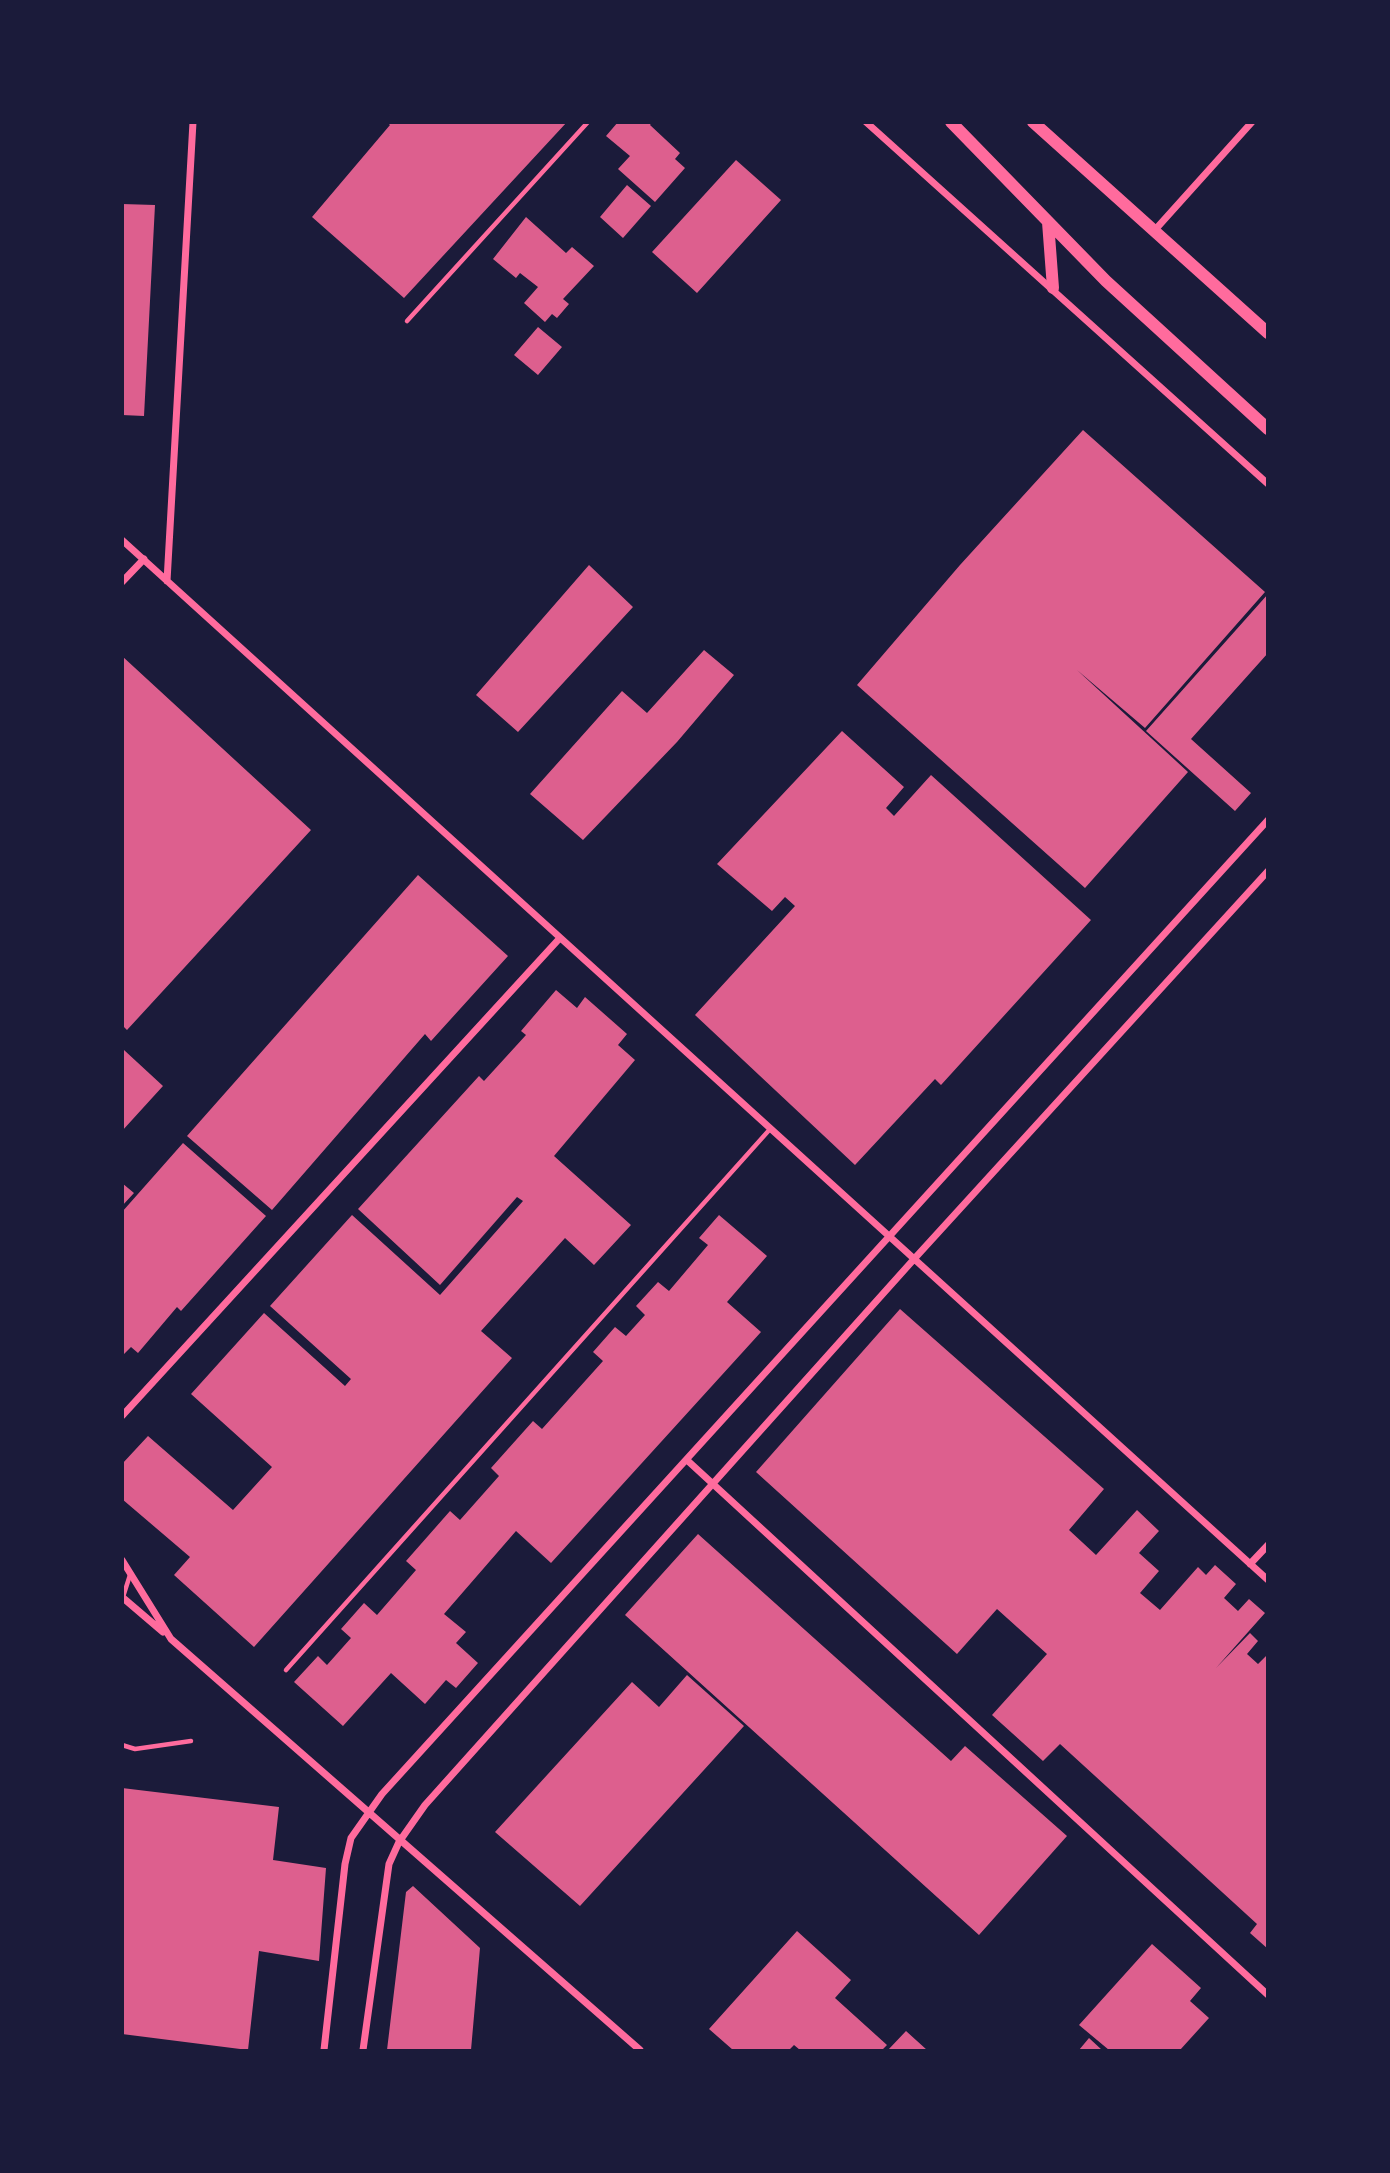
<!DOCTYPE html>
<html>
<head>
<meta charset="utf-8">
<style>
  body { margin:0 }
  #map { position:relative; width:1390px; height:2173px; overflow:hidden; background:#1b1b3a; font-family:"PT Sans Narrow",sans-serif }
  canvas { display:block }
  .frame { position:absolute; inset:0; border:124px solid #1b1b3a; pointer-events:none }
</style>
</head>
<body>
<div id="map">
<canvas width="1390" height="2173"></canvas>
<div class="frame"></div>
</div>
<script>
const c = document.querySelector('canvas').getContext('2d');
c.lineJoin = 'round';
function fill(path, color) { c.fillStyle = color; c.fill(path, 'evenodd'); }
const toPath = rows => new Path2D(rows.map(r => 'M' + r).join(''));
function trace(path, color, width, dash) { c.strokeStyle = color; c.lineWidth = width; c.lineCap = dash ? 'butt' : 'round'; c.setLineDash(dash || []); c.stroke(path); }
const building = toPath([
  [387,122,567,122,404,298,312,217,390,125],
  [618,122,652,122,650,125,680,153,675,159,685,168,655,202,618,169,630,156,606,136],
  [736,160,781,200,697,293,652,252],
  [627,185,651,206,623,238,600,217],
  [122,204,155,205,144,416,122,415],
  [526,217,566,253,572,247,594,266,563,299,569,304,557,318,552,314,545,322,524,303,538,287,520,273,516,278,493,259],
  [538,327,562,347,538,375,514,355],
  [1083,430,1265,592,1145,728,1077,670,1188,772,1085,888,857,685,960,565],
  [589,565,633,607,518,732,476,695],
  [1268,594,1268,653,1191,739,1251,793,1235,811,1146,731],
  [704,650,734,675,677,742,583,840,530,794,622,691,647,713],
  [122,656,311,830,127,1030,122,1025],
  [842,731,904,787,886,808,894,816,931,775,1091,920,941,1085,935,1079,855,1165,695,1015,795,906,785,897,772,911,717,864],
  [418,875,508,956,431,1041,425,1034,272,1210,187,1136],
  [556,990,577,1008,585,997,627,1034,618,1045,635,1060,554,1156,631,1225,594,1265,565,1238,481,1331,512,1358,254,1647,174,1575,190,1557,122,1499,122,1464,148,1436,233,1510,272,1467,191,1394,264,1313,345,1386,351,1379,270,1306,352,1215,440,1295,523,1201,517,1197,440,1285,358,1209,479,1076,484,1081,526,1035,521,1031],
  [124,1050,163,1086,122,1131,122,1051],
  [183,1143,266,1216,181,1311,177,1307,138,1353,131,1347,122,1356,122,1212],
  [122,1183,134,1193,122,1206],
  [719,1215,767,1256,727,1302,761,1332,551,1563,516,1531,444,1614,466,1632,456,1643,478,1663,456,1688,446,1680,425,1704,391,1673,343,1726,294,1682,318,1656,327,1665,351,1638,341,1629,364,1603,377,1615,416,1570,406,1561,450,1511,460,1520,499,1476,491,1468,533,1421,542,1429,603,1361,593,1352,615,1327,626,1336,645,1315,636,1306,658,1282,669,1291,708,1245,699,1238],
  [900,1309,1104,1489,1069,1530,1096,1555,1137,1510,1159,1531,1139,1553,1159,1571,1140,1593,1160,1610,1198,1567,1206,1575,1215,1565,1236,1584,1224,1598,1238,1611,1249,1599,1265,1613,1216,1668,1250,1633,1258,1641,1247,1654,1258,1664,1268,1654,1268,1949,1250,1933,1257,1924,1060,1744,1043,1761,992,1715,1047,1654,997,1609,957,1654,756,1472],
  [698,1534,951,1761,965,1746,1067,1836,979,1935,625,1615],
  [687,1675,744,1726,580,1906,495,1832,632,1682,659,1707],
  [122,1788,279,1807,273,1860,326,1868,319,1961,259,1951,248,2050,122,2034],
  [413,1886,480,1948,471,2050,387,2050,406,1892],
  [797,1931,851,1980,835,1998,887,2045,882,2050,800,2050,794,2045,789,2050,733,2050,709,2029],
  [1152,1944,1201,1988,1190,2001,1209,2018,1180,2050,1109,2050,1079,2025],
  [906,2031,927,2050,888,2050],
  [1089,2038,1102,2050,1079,2050]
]);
const service = toPath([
  [407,321,588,122],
  [122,1600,130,1575],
  [286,1670,771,1128],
  [122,1745,135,1749,191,1741]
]);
const minor = toPath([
  [866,122,1268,484],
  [1154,231,1252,122],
  [122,540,1268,1580],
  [167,581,193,122],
  [122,582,144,559],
  [122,1416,559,939],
  [688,1461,1268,1995],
  [122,1560,171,1639,640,2050],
  [1250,1564,1268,1545],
  [122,1597,163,1632],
  [324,2050,345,1864,351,1838,382,1794,1268,820],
  [363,2050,389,1864,399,1842,425,1805,915,1258,1268,871]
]);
const secondary = toPath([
  [951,122,1106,281,1268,429],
  [1033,122,1268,333],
  [1048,222,1053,288]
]);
fill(building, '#dd5f8e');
trace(service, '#ff6b9d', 4.5);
trace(minor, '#ff6b9d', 7);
trace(secondary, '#ff6b9d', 12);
</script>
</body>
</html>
